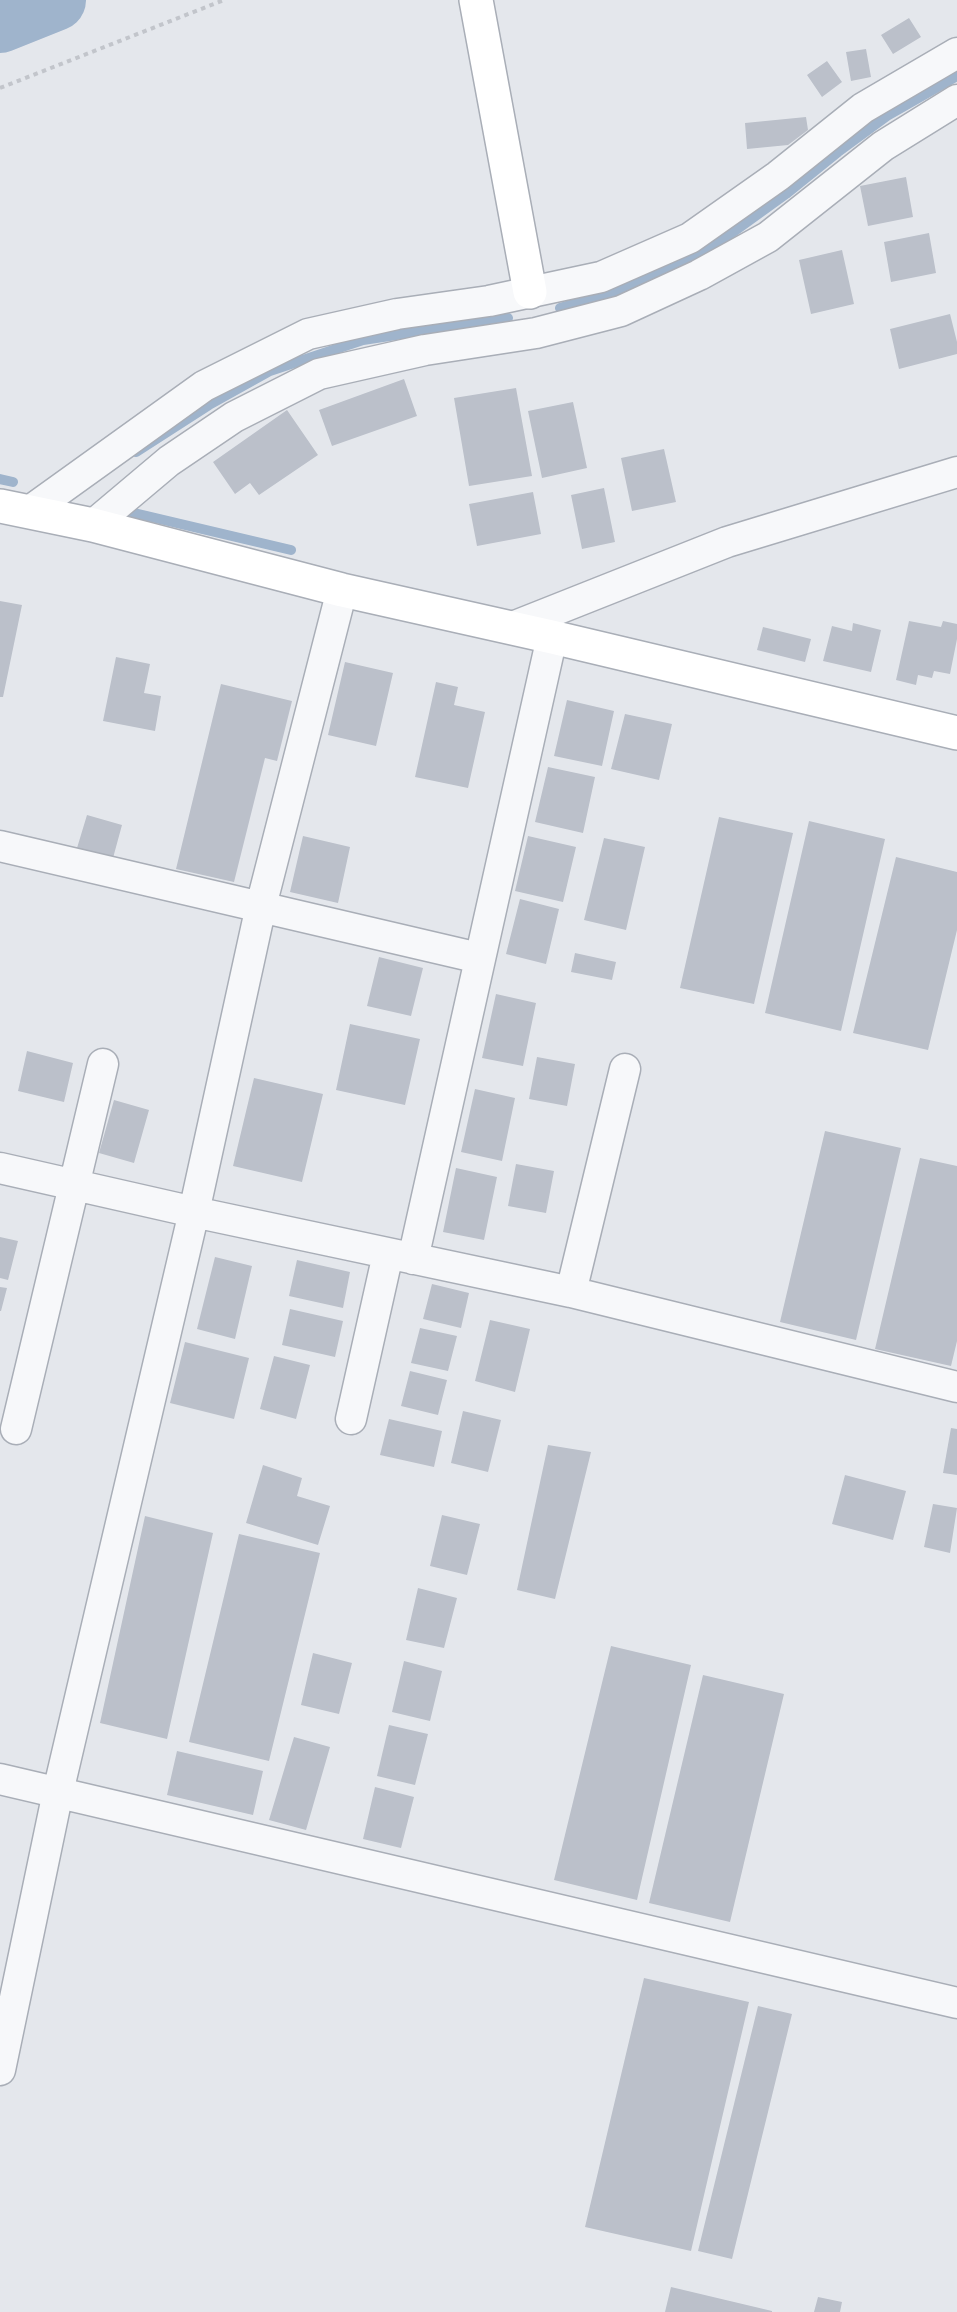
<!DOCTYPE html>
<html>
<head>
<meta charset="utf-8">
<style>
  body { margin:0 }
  canvas { display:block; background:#e4e7ec }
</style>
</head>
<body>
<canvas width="957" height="2312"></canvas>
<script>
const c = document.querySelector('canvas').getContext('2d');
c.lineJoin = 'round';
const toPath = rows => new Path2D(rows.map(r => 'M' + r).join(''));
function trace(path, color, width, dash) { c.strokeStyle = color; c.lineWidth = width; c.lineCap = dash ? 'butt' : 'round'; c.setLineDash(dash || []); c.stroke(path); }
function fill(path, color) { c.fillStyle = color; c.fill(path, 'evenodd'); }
const stream = toPath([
  [560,308,622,289,707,251,786,194,838,152,887,116,957,76],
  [136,452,209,405,270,371,363,340,508,318],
  [0,479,13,482],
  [130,512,291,550]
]);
const river = toPath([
  [0,22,55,0]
]);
const building = toPath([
  [909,18,921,37,893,54,881,35],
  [866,49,871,77,851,81,846,52],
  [827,61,842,82,822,97,807,75],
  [806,117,808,130,788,145,747,149,745,123],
  [906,177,913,217,868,226,860,186],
  [929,233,936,273,891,282,884,242],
  [842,250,854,304,811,314,799,260],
  [950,314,957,342,957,354,899,369,890,329],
  [404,379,417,416,332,446,319,410],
  [516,388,532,476,469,486,454,398],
  [573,402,587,468,542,478,528,411],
  [287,410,318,455,259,495,250,483,235,494,213,462],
  [664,449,676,502,632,511,621,458],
  [604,488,615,542,582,549,571,495],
  [533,492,541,534,477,546,469,504],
  [0,601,22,605,3,697,0,697],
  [909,621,941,627,943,621,957,624,957,639,950,674,934,671,932,678,918,675,916,685,896,680],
  [853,623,881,630,871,672,823,661,832,626,852,631],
  [763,627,811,639,805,662,757,650],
  [116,657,150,664,144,693,161,696,155,731,103,721],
  [345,662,393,673,376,746,328,735],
  [436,682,458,687,454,705,485,712,468,788,415,777],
  [221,684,292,701,277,761,265,758,234,882,176,869],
  [567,700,614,711,602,766,554,756],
  [625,714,672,724,659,780,611,769],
  [548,767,595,777,583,833,535,822],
  [87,815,122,825,113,858,77,848],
  [719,817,793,833,754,1004,680,988],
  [809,821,885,839,841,1031,765,1013],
  [303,836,350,847,338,903,290,892],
  [528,836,576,847,563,902,515,891],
  [604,838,645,847,626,930,584,920],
  [896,857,957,872,957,930,928,1050,853,1033],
  [520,899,559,909,546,964,506,954],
  [575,953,616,962,612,980,571,972],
  [379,957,423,968,411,1016,367,1006],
  [496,994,536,1003,523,1066,482,1058],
  [350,1024,420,1039,405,1105,336,1090],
  [27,1051,73,1063,64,1102,18,1091],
  [537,1057,575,1064,567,1106,529,1099],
  [254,1078,323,1094,302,1182,233,1166],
  [475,1089,515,1098,502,1161,461,1152],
  [114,1100,149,1110,134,1163,99,1153],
  [825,1131,901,1148,856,1340,780,1322],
  [920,1158,957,1166,957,1341,951,1366,875,1349],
  [516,1164,554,1171,546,1213,508,1206],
  [456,1168,497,1177,484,1240,443,1232],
  [0,1237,18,1241,8,1280,0,1278],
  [215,1257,252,1266,235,1339,197,1329],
  [297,1260,350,1272,343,1308,289,1296],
  [432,1284,469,1293,461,1328,423,1319],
  [0,1287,7,1288,1,1311,0,1311],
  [290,1309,343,1321,335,1357,282,1345],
  [490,1320,530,1329,515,1392,475,1381],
  [420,1328,457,1336,448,1371,411,1363],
  [185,1342,249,1358,234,1419,170,1403],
  [274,1356,310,1365,296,1419,260,1409],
  [410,1371,447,1380,438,1415,401,1406],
  [463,1411,501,1420,488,1472,451,1463],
  [389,1419,442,1431,434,1467,380,1455],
  [951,1428,957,1429,957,1475,943,1473],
  [548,1445,591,1452,555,1599,517,1590],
  [263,1465,302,1478,297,1496,330,1506,318,1545,246,1523],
  [845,1475,906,1491,893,1540,832,1524],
  [933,1504,957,1508,950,1553,924,1547],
  [442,1515,480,1524,467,1575,430,1566],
  [145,1516,213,1533,167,1739,100,1723],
  [239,1534,320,1553,269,1761,189,1742],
  [418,1588,457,1598,444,1648,406,1640],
  [611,1646,691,1665,637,1900,554,1880],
  [313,1653,352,1663,339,1714,301,1705],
  [404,1661,442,1671,430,1721,392,1712],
  [703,1675,784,1694,730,1922,649,1903],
  [389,1725,428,1734,415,1785,377,1776],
  [294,1737,330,1747,306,1830,269,1820],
  [177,1751,263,1771,253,1815,167,1795],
  [375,1787,414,1797,401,1848,363,1839],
  [644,1978,749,2002,691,2251,585,2227],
  [758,2006,792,2014,732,2259,698,2251],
  [671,2287,772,2311,772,2312,665,2312],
  [818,2297,842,2302,840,2312,814,2312]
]);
const path = toPath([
  [0,88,224,0]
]);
const street = toPath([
  [30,511,204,386,308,334,397,314,489,301,601,277,690,238,778,176,863,108,957,53],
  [93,525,169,461,234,417,319,374,425,350,536,333,621,311,699,275,768,237,883,146,957,100],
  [510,628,727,542,957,472],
  [0,846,479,958],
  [0,1168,194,1212,571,1292,957,1387],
  [413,1259,552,637],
  [571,1292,625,1069],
  [351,1419,388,1254],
  [16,1429,103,1064],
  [0,1779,957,2003],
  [0,2070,58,1792,194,1212,261,906,342,590]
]);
const secondary = toPath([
  [476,0,530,292],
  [0,506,93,525,342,590,552,637,957,733]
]);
trace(stream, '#9fb4cc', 10);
trace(river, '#9fb4cc', 62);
fill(building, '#bbc0ca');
trace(street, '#a9aeb7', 33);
trace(secondary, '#a9aeb7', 36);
trace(path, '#c2c5cb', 4, [4.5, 4.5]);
trace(street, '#f7f8fa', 30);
trace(secondary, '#fff', 33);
</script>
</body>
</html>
